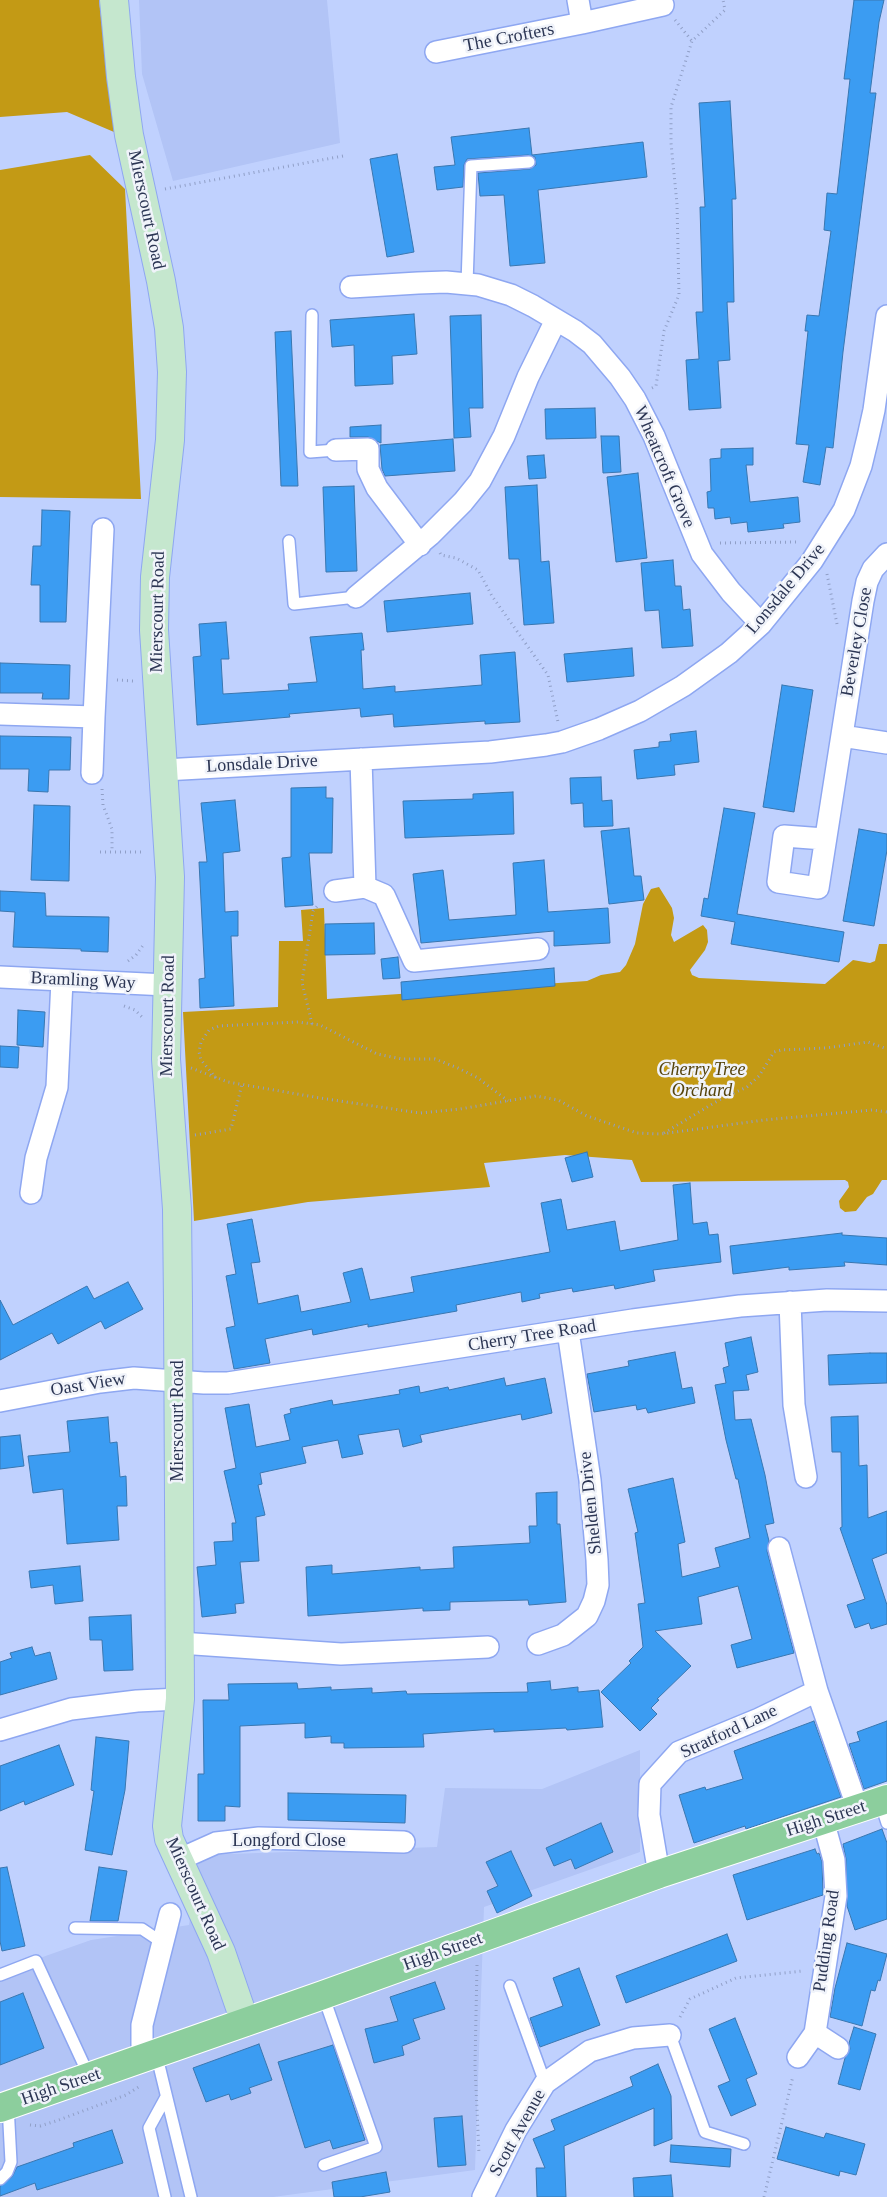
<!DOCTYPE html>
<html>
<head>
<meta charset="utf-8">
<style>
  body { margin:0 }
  canvas { display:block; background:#c0d1fe }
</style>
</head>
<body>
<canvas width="887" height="2197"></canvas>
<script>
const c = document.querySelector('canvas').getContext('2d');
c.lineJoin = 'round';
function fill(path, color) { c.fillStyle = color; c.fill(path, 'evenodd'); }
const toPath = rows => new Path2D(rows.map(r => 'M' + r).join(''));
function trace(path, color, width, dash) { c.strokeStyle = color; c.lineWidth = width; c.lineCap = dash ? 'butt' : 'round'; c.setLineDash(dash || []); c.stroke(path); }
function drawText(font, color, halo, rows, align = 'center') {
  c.font = font + ' Georgia,serif'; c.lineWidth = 5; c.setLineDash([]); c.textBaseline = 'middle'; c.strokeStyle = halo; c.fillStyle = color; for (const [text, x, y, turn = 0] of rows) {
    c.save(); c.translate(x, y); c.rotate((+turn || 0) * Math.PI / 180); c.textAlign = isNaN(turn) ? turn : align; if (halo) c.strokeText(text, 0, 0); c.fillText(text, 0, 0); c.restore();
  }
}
const built = toPath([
  [139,0,327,0,340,143,173,181,142,74],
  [640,1750,640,1852,484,1907,475,2170,273,2197,0,2197,0,1972,91,1940,189,1925,199,1855,437,1847,445,1788,542,1789]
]);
const green = toPath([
  [0,0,99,0,114,132,67,112,0,117],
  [90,155,125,189,141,499,0,497,0,170],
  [659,887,672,908,674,918,671,935,674,942,703,925,707,930,708,942,705,950,690,970,692,975,699,978,825,984,853,960,870,963,875,961,879,944,887,944,887,1180,882,1180,873,1194,867,1197,856,1211,845,1212,840,1208,839,1201,849,1187,848,1182,845,1180,641,1182,632,1160,565,1155,484,1163,490,1187,308,1202,194,1221,183,1012,278,1007,279,941,303,941,301,910,324,908,327,999,587,981,601,975,620,972,626,965,635,944,643,904,651,889]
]);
const building = toPath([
  [854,0,884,0,879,22,870,93,876,93,843,352,833,448,826,447,820,485,803,482,809,445,796,444,808,331,805,331,807,315,819,316,831,231,824,230,827,193,837,194,850,79,844,79,854,0],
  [730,101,736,199,732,199,734,302,727,302,730,360,718,361,721,408,689,410,686,360,699,359,696,312,703,312,700,207,705,207,699,103,730,101],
  [529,128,532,155,643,142,647,177,538,190,545,263,510,266,504,195,480,196,478,173,530,169,536,165,535,157,528,155,467,159,464,165,463,187,437,190,434,167,455,165,451,137,529,128],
  [397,154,414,252,387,257,370,159,397,154],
  [414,314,417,354,392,356,393,384,355,386,354,345,332,347,330,320,414,314],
  [481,315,483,408,469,408,471,437,454,438,450,316,481,315],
  [291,331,298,486,281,486,275,332,291,331],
  [595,408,596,438,546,439,545,409,595,408],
  [381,425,381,443,368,437,350,437,350,427,381,425],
  [601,436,619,436,621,472,603,473,601,436],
  [453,439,455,471,385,476,382,469,380,445,453,439],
  [753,448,753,465,746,465,750,502,798,497,800,522,783,524,784,528,748,532,747,522,731,524,730,517,715,519,714,508,708,508,707,492,711,491,710,459,721,458,721,449,753,448],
  [544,455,546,478,529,479,527,456,544,455],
  [638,473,647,558,616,562,607,477,638,473],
  [537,485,541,562,549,561,554,623,524,625,519,559,509,559,505,487,537,485],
  [354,486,357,571,326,572,323,487,354,486],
  [42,510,70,511,66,622,40,622,40,585,31,585,33,546,41,546,42,510],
  [673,560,675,586,681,586,683,610,690,609,693,646,662,648,659,610,645,611,641,563,673,560],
  [470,593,473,624,387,632,384,601,470,593],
  [226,622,229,659,221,659,223,694,289,690,288,684,317,682,310,637,362,633,364,650,361,650,363,689,395,686,395,692,482,685,480,655,515,652,520,722,485,724,485,721,394,727,393,714,361,717,360,708,289,714,290,717,197,725,193,657,201,656,199,624,226,622],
  [632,648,634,676,567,682,564,654,632,648],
  [0,663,70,665,69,699,42,699,43,693,0,693,0,663],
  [782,685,813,690,794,812,763,807,782,685],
  [696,731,699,762,674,765,675,775,637,779,634,750,659,747,659,742,671,741,670,734,696,731],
  [0,736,71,737,70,770,49,770,48,792,28,791,29,769,0,769,0,736],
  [601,777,602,801,612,800,613,826,584,827,583,803,571,804,570,778,601,777],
  [326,787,326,798,333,798,332,853,309,853,313,905,285,907,282,858,291,857,291,788,326,787],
  [513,792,514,834,405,838,403,801,473,799,473,794,513,792],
  [235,800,240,851,223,853,225,912,238,911,238,936,231,936,234,1006,200,1008,199,979,205,978,199,862,207,862,201,803,235,800],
  [34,805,70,806,69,881,31,880,34,805],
  [724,808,755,813,737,914,844,932,839,962,731,944,735,922,701,916,704,898,708,899,724,808],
  [629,828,634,876,641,876,644,900,609,904,601,831,629,828],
  [859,829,887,834,887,850,874,926,843,921,859,829],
  [544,860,548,912,608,908,610,943,554,946,554,931,421,943,413,874,443,870,449,920,516,915,513,863,544,860],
  [0,891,45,893,46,916,109,917,108,952,81,951,81,949,13,947,15,912,0,911,0,891],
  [374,923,375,954,325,955,325,924,374,923],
  [398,957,400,978,383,979,381,959,398,957],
  [554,968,555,986,402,1000,401,982,554,968],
  [18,1010,45,1012,43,1047,17,1045,18,1010],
  [0,1046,19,1047,18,1068,0,1067,0,1046],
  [587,1152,593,1177,572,1182,565,1158,587,1152],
  [690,1183,693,1224,707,1222,709,1235,718,1234,721,1262,653,1270,655,1281,615,1289,614,1285,573,1292,572,1288,539,1294,540,1298,522,1302,521,1292,456,1305,457,1311,423,1317,368,1327,368,1324,313,1335,312,1329,265,1339,270,1363,234,1369,226,1328,235,1326,226,1276,236,1274,227,1224,252,1219,260,1262,251,1263,258,1304,298,1295,301,1312,351,1302,343,1273,362,1268,370,1300,414,1292,411,1277,550,1252,541,1203,561,1199,567,1230,615,1221,620,1251,678,1240,673,1185,690,1183],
  [842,1233,842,1235,887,1238,887,1265,844,1262,845,1266,789,1270,789,1267,733,1274,730,1246,842,1233],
  [128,1282,143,1309,105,1329,101,1321,58,1344,52,1333,0,1360,0,1300,13,1325,87,1286,94,1299,128,1282],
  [751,1337,758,1372,746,1375,749,1390,733,1391,735,1420,751,1419,765,1475,774,1523,765,1525,769,1541,767,1551,794,1653,737,1668,731,1645,752,1639,738,1586,698,1597,702,1624,655,1631,691,1666,657,1699,659,1700,651,1708,657,1714,640,1731,601,1692,631,1663,629,1661,643,1647,638,1604,645,1603,635,1533,638,1532,628,1489,673,1478,685,1542,678,1544,682,1577,720,1567,715,1548,750,1538,738,1479,736,1479,726,1440,715,1385,726,1383,723,1368,729,1366,725,1343,751,1337],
  [675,1352,682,1389,692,1387,695,1403,648,1413,646,1408,637,1410,636,1405,594,1412,587,1374,629,1366,628,1361,675,1352],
  [870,1353,887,1353,887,1383,829,1385,828,1355,870,1353],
  [504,1378,506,1386,545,1378,552,1413,522,1420,521,1414,420,1435,422,1442,403,1447,399,1429,358,1435,363,1454,342,1458,338,1440,302,1447,306,1463,260,1473,262,1484,258,1485,265,1515,256,1517,259,1561,240,1562,244,1603,235,1604,236,1613,202,1617,197,1567,216,1565,214,1542,233,1541,232,1523,236,1523,224,1471,236,1468,225,1408,249,1404,256,1447,290,1440,284,1415,291,1413,290,1409,332,1400,333,1405,400,1394,399,1390,419,1386,420,1393,448,1387,449,1390,504,1378],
  [858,1416,859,1466,867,1465,868,1518,887,1511,887,1553,872,1559,887,1605,887,1624,871,1629,869,1623,855,1628,847,1605,865,1599,840,1528,842,1527,841,1452,832,1452,831,1417,858,1416],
  [108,1417,110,1443,117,1442,120,1477,126,1476,127,1506,117,1506,119,1540,67,1544,63,1489,33,1493,28,1456,70,1452,67,1421,108,1417],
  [20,1435,24,1466,0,1469,0,1437,20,1435],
  [557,1492,557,1524,560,1524,566,1602,529,1605,528,1600,450,1602,450,1610,423,1611,423,1608,308,1616,306,1567,332,1565,332,1574,420,1567,420,1570,454,1568,453,1547,530,1543,529,1526,537,1526,536,1493,557,1492],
  [80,1566,83,1601,55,1604,53,1585,31,1588,29,1571,80,1566],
  [131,1615,133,1670,104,1671,102,1640,90,1640,89,1617,131,1615],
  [32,1647,35,1656,50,1652,57,1679,0,1695,0,1662,12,1658,10,1653,32,1647],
  [550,1681,551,1690,578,1687,578,1692,599,1690,603,1727,567,1730,566,1728,494,1732,494,1729,423,1734,424,1747,344,1748,344,1743,331,1743,331,1736,305,1738,305,1723,240,1726,240,1807,225,1806,225,1821,198,1821,198,1774,204,1774,203,1700,229,1700,228,1684,297,1683,298,1689,331,1687,331,1690,372,1688,372,1693,406,1691,407,1694,528,1692,527,1683,550,1681],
  [814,1721,841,1797,746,1829,745,1826,694,1843,679,1795,705,1787,706,1790,743,1779,734,1751,814,1721],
  [887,1721,887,1781,864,1789,849,1744,860,1741,857,1732,887,1721],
  [96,1737,129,1741,125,1790,112,1855,85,1850,94,1791,91,1790,96,1737],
  [59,1745,74,1785,25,1805,24,1801,0,1811,0,1766,59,1745],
  [288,1793,406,1795,405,1823,288,1820,288,1793],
  [601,1823,613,1852,575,1869,571,1859,554,1866,546,1848,601,1823],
  [882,1829,887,1843,887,1919,855,1930,847,1906,846,1859,843,1844,882,1829],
  [815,1849,817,1854,819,1853,822,1862,823,1895,747,1920,733,1875,815,1849],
  [511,1851,532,1896,497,1913,487,1891,498,1886,486,1862,511,1851],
  [7,1867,25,1946,2,1951,0,1941,0,1868,7,1867],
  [99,1867,127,1871,118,1921,90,1921,99,1867],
  [727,1934,737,1961,626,2003,616,1976,727,1934],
  [847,1943,887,1954,880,1981,878,1980,875,1991,871,1990,862,2026,830,2017,835,1988,847,1943],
  [579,1968,600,2025,540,2047,530,2018,563,2006,553,1978,579,1968],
  [435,1982,445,2009,413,2019,420,2039,402,2046,404,2055,374,2063,365,2029,398,2021,390,1997,435,1982],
  [23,1993,44,2048,0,2065,0,2002,23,1993],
  [735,2018,757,2074,746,2079,756,2105,731,2116,718,2086,730,2081,709,2029,735,2018],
  [854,2027,876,2034,860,2090,838,2084,845,2058,850,2049,849,2043,854,2027],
  [259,2044,272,2080,249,2088,251,2093,231,2100,229,2094,206,2102,193,2068,259,2044],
  [333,2045,365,2140,333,2149,330,2140,305,2148,278,2062,333,2045],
  [658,2064,671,2096,672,2139,654,2146,654,2108,564,2146,566,2197,537,2197,536,2168,545,2168,533,2139,555,2130,551,2120,633,2086,630,2077,658,2064],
  [462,2116,466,2165,438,2167,434,2118,462,2116],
  [786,2127,824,2138,826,2133,865,2144,856,2175,840,2171,839,2176,777,2159,786,2127],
  [112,2130,123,2163,37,2190,35,2183,0,2196,0,2186,12,2177,17,2167,74,2147,73,2143,112,2130],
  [671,2145,731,2149,730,2167,670,2162,671,2145],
  [386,2172,390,2192,360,2197,334,2197,332,2182,386,2172],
  [671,2175,673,2197,634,2197,633,2178,671,2175]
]);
const path = toPath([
  [675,20,692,41],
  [165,189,343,156],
  [652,388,656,386,664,331,679,295,677,204,671,143,671,107,692,41,725,10,723,0],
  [720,543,799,542],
  [440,553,441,555,456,558,478,570,492,596,548,675,558,722],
  [827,574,837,624],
  [117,680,134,681],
  [102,789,103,805,112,829,112,852],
  [100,852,145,852],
  [128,961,136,955,144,944],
  [124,1006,135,1010,142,1017],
  [312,1024,302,982,313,911,319,904],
  [191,1068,228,1082,320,1098,420,1113,460,1109,536,1096,558,1100,587,1116,637,1133,661,1134,764,1120,872,1110,887,1112],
  [216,1078,201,1060,199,1052,201,1042,209,1030,219,1026,298,1022,320,1025,377,1054,402,1059,435,1059,458,1068,478,1078,508,1101],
  [664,1133,719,1100,747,1087,759,1076,774,1052,781,1050,826,1048,868,1042,887,1049],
  [195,1135,231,1129,242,1084],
  [477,1965,475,2065,479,2154],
  [680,2017,690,1999,736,1978,803,1971],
  [30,2125,40,2126,56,2121,126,2095,140,2086],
  [764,2197,793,2076]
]);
const lane = toPath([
  [467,284,471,166,529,162],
  [312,315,310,452,336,450],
  [289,541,294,604,356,597],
  [880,1801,887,1823],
  [75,1928,142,1929,163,1943],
  [0,1975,36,1961,90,2078],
  [510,1986,545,2083],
  [323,1995,376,2147,324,2165],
  [670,2035,705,2132,744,2144],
  [156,2053,191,2197],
  [0,2179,7,2172,11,2162,8,2105],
  [165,2197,149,2128,166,2097]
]);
const street = toPath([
  [578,0,582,23,663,5],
  [436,52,582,23],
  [351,287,418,283,446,282,478,285,511,295,533,306,575,331,592,344,620,377,635,399,654,436,702,554,731,592,761,624],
  [336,450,368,449,368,469,377,488,420,545],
  [356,597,430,535,463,502,480,481,504,436,528,377,556,320],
  [0,714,94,717,103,529],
  [842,736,887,743],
  [361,759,365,887],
  [164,770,490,752,546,745,562,742,599,729,640,711,683,686,729,653,761,624,812,561,844,510,861,466,868,437,874,410,887,316],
  [92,773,94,717],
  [824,839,784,836,778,882,818,888,863,601,867,582,873,569,887,554],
  [335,891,365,887,384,895,414,961,538,949],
  [0,977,167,985],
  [31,1193,36,1158,57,1087,62,980],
  [790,1302,794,1405,806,1477],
  [0,1401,100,1382,134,1378,204,1383,228,1383,633,1320,740,1306,827,1300,887,1301],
  [779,1548,817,1691,858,1809],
  [180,1643,341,1654,488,1647],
  [538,1644,563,1635,587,1616,594,1601,598,1585,597,1560,590,1480,568,1331],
  [0,1730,71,1709,137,1701,180,1699],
  [178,1860,216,1843,259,1838,404,1842],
  [659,1874,649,1815,650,1784,679,1752,759,1719,817,1691],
  [815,2033,838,2048],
  [147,2057,142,2045,142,2025,170,1914],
  [798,2057,815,2033,836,1896,834,1860,823,1820],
  [483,2197,516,2130,545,2083,590,2051,633,2038,670,2035]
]);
const secondary = toPath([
  [114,0,121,77,129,135,161,281,169,328,172,372,170,440,155,577,154,630,170,877,166,1059,177,1209,178,1304,180,1699,167,1826,169,1839,221,1952,245,2022]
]);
const primary = toPath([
  [0,2108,323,1995,659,1874,887,1799]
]);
const streetNames = [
  ["The Crofters",509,38,-11],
  ["Mierscourt Road",146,210,78],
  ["Wheatcroft Grove",664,467,67],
  ["Lonsdale Drive",786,589,-50],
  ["Mierscourt Road",158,612,-89],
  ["Beverley Close",857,642,-80],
  ["Lonsdale Drive",262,764,-3],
  ["Bramling Way",83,981,3],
  ["Mierscourt Road",168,1016,-89],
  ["Cherry Tree Road",532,1336,-9],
  ["Oast View",88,1385,-9],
  ["Mierscourt Road",178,1421,-90],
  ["Shelden Drive",591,1503,-96],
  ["Stratford Lane",729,1732,-25],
  ["High Street",826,1819,-18],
  ["Longford Close",289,1841],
  ["Mierscourt Road",195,1894,66],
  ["Pudding Road",827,1941,-82],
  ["High Street",443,1952,-20],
  ["High Street",61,2087,-19],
  ["Scott Avenue",518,2133,-61]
];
const parkNames = [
  ["Cherry Tree",702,1070],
  ["Orchard",702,1091]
];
fill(built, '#b2c4f6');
fill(green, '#c39a15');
fill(building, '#3b9cf2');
trace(building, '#3a77b0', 1);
trace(lane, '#8ea7f1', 14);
trace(street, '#8ea7f1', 24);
trace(secondary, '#8ea7f1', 30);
trace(primary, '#fff', 30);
trace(path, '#909fc7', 3, [1, 4]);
trace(lane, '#fff', 11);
trace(street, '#fff', 21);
trace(secondary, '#c5e7ce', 28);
trace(primary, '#8cce9d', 28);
drawText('18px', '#2c3654', '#f0f3fa', streetNames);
drawText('italic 18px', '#56440c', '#f0f3fa', parkNames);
</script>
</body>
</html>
